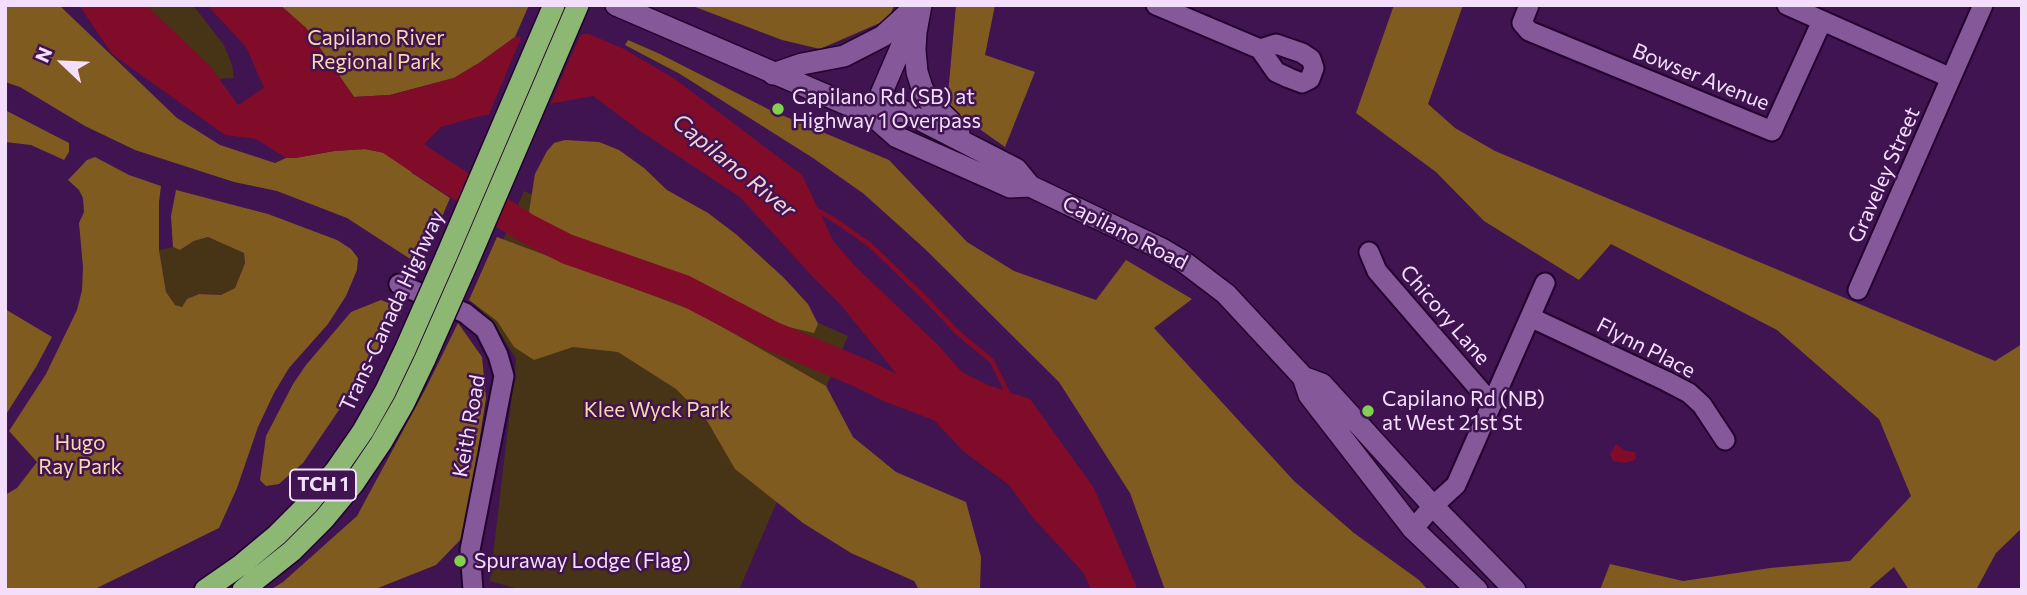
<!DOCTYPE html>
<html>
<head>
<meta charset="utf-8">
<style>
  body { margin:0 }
  #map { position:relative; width:2027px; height:595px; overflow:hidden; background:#3f1450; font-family:Commissioner,sans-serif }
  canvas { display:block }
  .frame { position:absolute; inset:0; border:7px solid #f3dffc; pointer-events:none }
  .north { position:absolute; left:28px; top:28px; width:70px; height:70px; -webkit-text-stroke:5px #3f1450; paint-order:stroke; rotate:293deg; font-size:19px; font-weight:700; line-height:28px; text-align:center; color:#f3dffc }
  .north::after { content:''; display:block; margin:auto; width:24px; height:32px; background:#f3dffc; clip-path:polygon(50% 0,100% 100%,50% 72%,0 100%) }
</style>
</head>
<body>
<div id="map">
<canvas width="2027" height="595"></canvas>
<div class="frame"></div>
<div class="north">N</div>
</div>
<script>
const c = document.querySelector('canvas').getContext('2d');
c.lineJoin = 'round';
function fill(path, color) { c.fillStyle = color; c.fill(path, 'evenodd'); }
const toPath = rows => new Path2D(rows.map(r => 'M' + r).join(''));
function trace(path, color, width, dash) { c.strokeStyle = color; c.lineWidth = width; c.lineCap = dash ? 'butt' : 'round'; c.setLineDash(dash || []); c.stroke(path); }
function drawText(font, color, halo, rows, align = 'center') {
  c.font = font + ' Commissioner,sans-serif'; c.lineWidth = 5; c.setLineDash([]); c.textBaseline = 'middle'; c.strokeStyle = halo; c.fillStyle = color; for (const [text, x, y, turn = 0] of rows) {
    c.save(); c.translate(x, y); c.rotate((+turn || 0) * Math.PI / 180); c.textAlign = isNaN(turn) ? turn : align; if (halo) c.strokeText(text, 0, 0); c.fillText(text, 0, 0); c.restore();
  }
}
const green = toPath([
  [135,5,191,5,196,9,224,45,232,65,234,78,215,79],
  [524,191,848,336,739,590,522,590,490,581,516,359,494,323,475,305],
  [208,237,244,253,245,263,235,288,221,295,199,294,187,299,182,307,174,305,166,292,159,250,173,247,181,250,194,241]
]);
const forest = toPath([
  [5,5,59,5,177,118,220,145,275,163,286,158,295,158,334,151,365,149,390,154,408,161,412,173,450,198,421,266,347,218,277,191,234,182,135,150,85,126,20,87,5,82],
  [280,5,529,5,515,37,479,63,454,78,390,95,354,97,306,28],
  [690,5,894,5,889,19,820,49,782,40],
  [956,5,995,5,985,55,1035,72,1005,147,947,106],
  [1394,5,1463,5,1428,104,1455,128,1495,151,1995,361,2022,344,2022,528,1996,553,1976,590,1909,590,1894,567,1867,590,1600,590,1610,564,1683,581,1770,568,1850,561,1911,496,1879,419,1777,330,1611,244,1579,280,1484,221,1436,172,1356,113],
  [628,40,660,54,772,111,889,160,967,242,1014,271,1096,300,1126,260,1192,299,1154,328,1294,481,1354,533,1419,580,1428,590,1165,590,1130,493,1059,382,925,249,864,194,813,158,680,74,625,45],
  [5,110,69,143,69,152,64,160,31,145,5,142],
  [565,140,599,142,619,150,644,168,667,190,708,213,737,235,784,278,808,304,818,324,814,333,784,326,702,292,658,279,575,241,537,219,529,212,535,174,547,151,554,143],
  [95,157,129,175,161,186,159,202,159,250,166,292,175,305,182,307,187,299,199,294,221,295,235,288,245,263,244,253,208,237,194,241,180,250,173,247,171,216,176,190,268,214,337,240,351,249,358,258,357,270,346,296,328,324,289,368,274,393,258,427,237,488,219,528,93,590,5,590,5,495,17,488,37,462,9,431,46,374,77,310,82,290,83,267,79,223,84,212,83,198,79,190,68,180,87,160],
  [497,237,694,311,826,386,853,437,896,472,966,502,981,557,980,590,919,590,914,581,851,553,803,523,735,469,706,419,676,389,618,352,573,347,534,360,514,347,497,321,469,300],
  [381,300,403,309,385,342,303,463,279,484,266,486,260,480,266,436,293,384,306,365,351,312],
  [5,309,52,337,36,367,5,416],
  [458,323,482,357,486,398,465,535,436,565,373,590,270,590,283,582,357,516,426,388]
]);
const water = toPath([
  [79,5,146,5,210,66,238,105,264,88,246,47,207,5,280,5,306,28,354,97,390,95,454,78,479,63,515,37,589,34,624,49,675,79,802,175,834,242,857,268,937,344,962,372,988,385,1030,399,1094,488,1138,590,1091,590,1083,572,1033,518,1009,485,963,451,934,420,840,304,810,274,740,197,643,133,593,96,476,117,441,127,408,161,390,154,365,149,334,151,295,158,286,158,256,139,225,135,112,54],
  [1616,444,1626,451,1635,452,1636,458,1633,461,1624,463,1613,461,1610,454]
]);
const pier = toPath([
  [582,31,549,107,487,119,523,33]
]);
const stream = toPath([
  [814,209,833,219,870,245,924,297,957,332,992,361,1009,396]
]);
const river = toPath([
  [379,132,425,163,526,228,567,249,684,290,772,336,863,374,891,388,952,411]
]);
const street = toPath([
  [1156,5,1260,49,1276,72,1289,78,1302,83,1310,79,1314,68,1311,59,1302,53,1276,44,1260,49],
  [1529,5,1522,23,1529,31,1772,131,1822,21],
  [1787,5,1951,78],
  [1369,252,1377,271,1492,404],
  [399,284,465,313,485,329,498,355,504,376,470,550,473,590],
  [1858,290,1983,5],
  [1530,317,1666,381,1689,393,1702,405,1725,440],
  [1413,529,1433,506,1456,485,1545,283]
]);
const secondary = toPath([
  [616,5,872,115,897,137,1010,187,1030,186],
  [921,5,916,32,915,50,917,72,922,88,930,102,950,121,959,134],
  [773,74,802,64,844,56,883,36,917,5],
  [872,115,903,111,1016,169,1030,186,1162,249,1184,262,1226,294,1303,377,1309,395,1413,529,1477,590],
  [872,115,911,24],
  [1303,377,1322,384,1433,506,1515,590]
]);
const highway = toPath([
  [446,257,554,5],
  [466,266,578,5],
  [205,590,241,565,277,535,308,504,336,470,363,431,385,392,405,350],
  [243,590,292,551,324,519,354,483,381,443,404,403,425,359]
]);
const highwayBridge = toPath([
  [405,350,446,257],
  [425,359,466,266]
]);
const markers = [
  [778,109,7,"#82d04f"],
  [1368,411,7,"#82d04f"],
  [460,561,7,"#82d04f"]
];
const shields = [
  [323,485,66]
];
const shieldNames = [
  ["TCH 1",323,485]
];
const parkNames = [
  ["Capilano River",376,38],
  ["Regional Park",376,62],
  ["Klee Wyck Park",657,410],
  ["Hugo",80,443],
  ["Ray Park",80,467]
];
const streetNames = [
  ["Bowser Avenue",1701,77,22],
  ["Graveley Street",1884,175,-66],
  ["Capilano Road",1125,233,27],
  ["Trans-Canada Highway",392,311,-65],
  ["Chicory Lane",1445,315,49],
  ["Flynn Place",1646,348,27],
  ["Keith Road",469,426,-80]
];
const poiNames = [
  ["Capilano Rd (SB) at",792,97],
  ["Highway 1 Overpass",792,121],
  ["Capilano Rd (NB)",1382,399],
  ["at West 21st St",1382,423],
  ["Spuraway Lodge (Flag)",474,561]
];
const waterNames = [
  ["Capilano River",734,166,39]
];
fill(green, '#473315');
fill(forest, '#805b20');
fill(water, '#810c2a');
fill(pier, '#3f1450');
trace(stream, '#810c2a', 5);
trace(river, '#810c2a', 30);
trace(street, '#22022e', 23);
trace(secondary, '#22022e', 24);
trace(highway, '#22022e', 24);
trace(street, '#855899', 19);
trace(secondary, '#855899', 21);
trace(highway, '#8cb874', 21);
trace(highwayBridge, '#22022e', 24, []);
trace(highwayBridge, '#8cb874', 21);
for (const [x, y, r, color] of markers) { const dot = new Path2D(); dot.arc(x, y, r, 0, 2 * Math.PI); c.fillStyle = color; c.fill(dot); trace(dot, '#3f1450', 2.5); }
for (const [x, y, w] of shields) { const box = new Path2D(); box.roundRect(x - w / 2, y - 15.5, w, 31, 5); c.fillStyle = '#3f1450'; c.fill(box); trace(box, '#f3dffc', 2); }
drawText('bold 19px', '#f3dffc', null, shieldNames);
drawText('21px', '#fad8aa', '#3f1450', parkNames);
drawText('21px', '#f3dffc', '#3f1450', streetNames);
drawText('21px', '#f3dffc', '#3f1450', poiNames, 'left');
drawText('italic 23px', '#f2d3d4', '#3f1450', waterNames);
</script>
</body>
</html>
